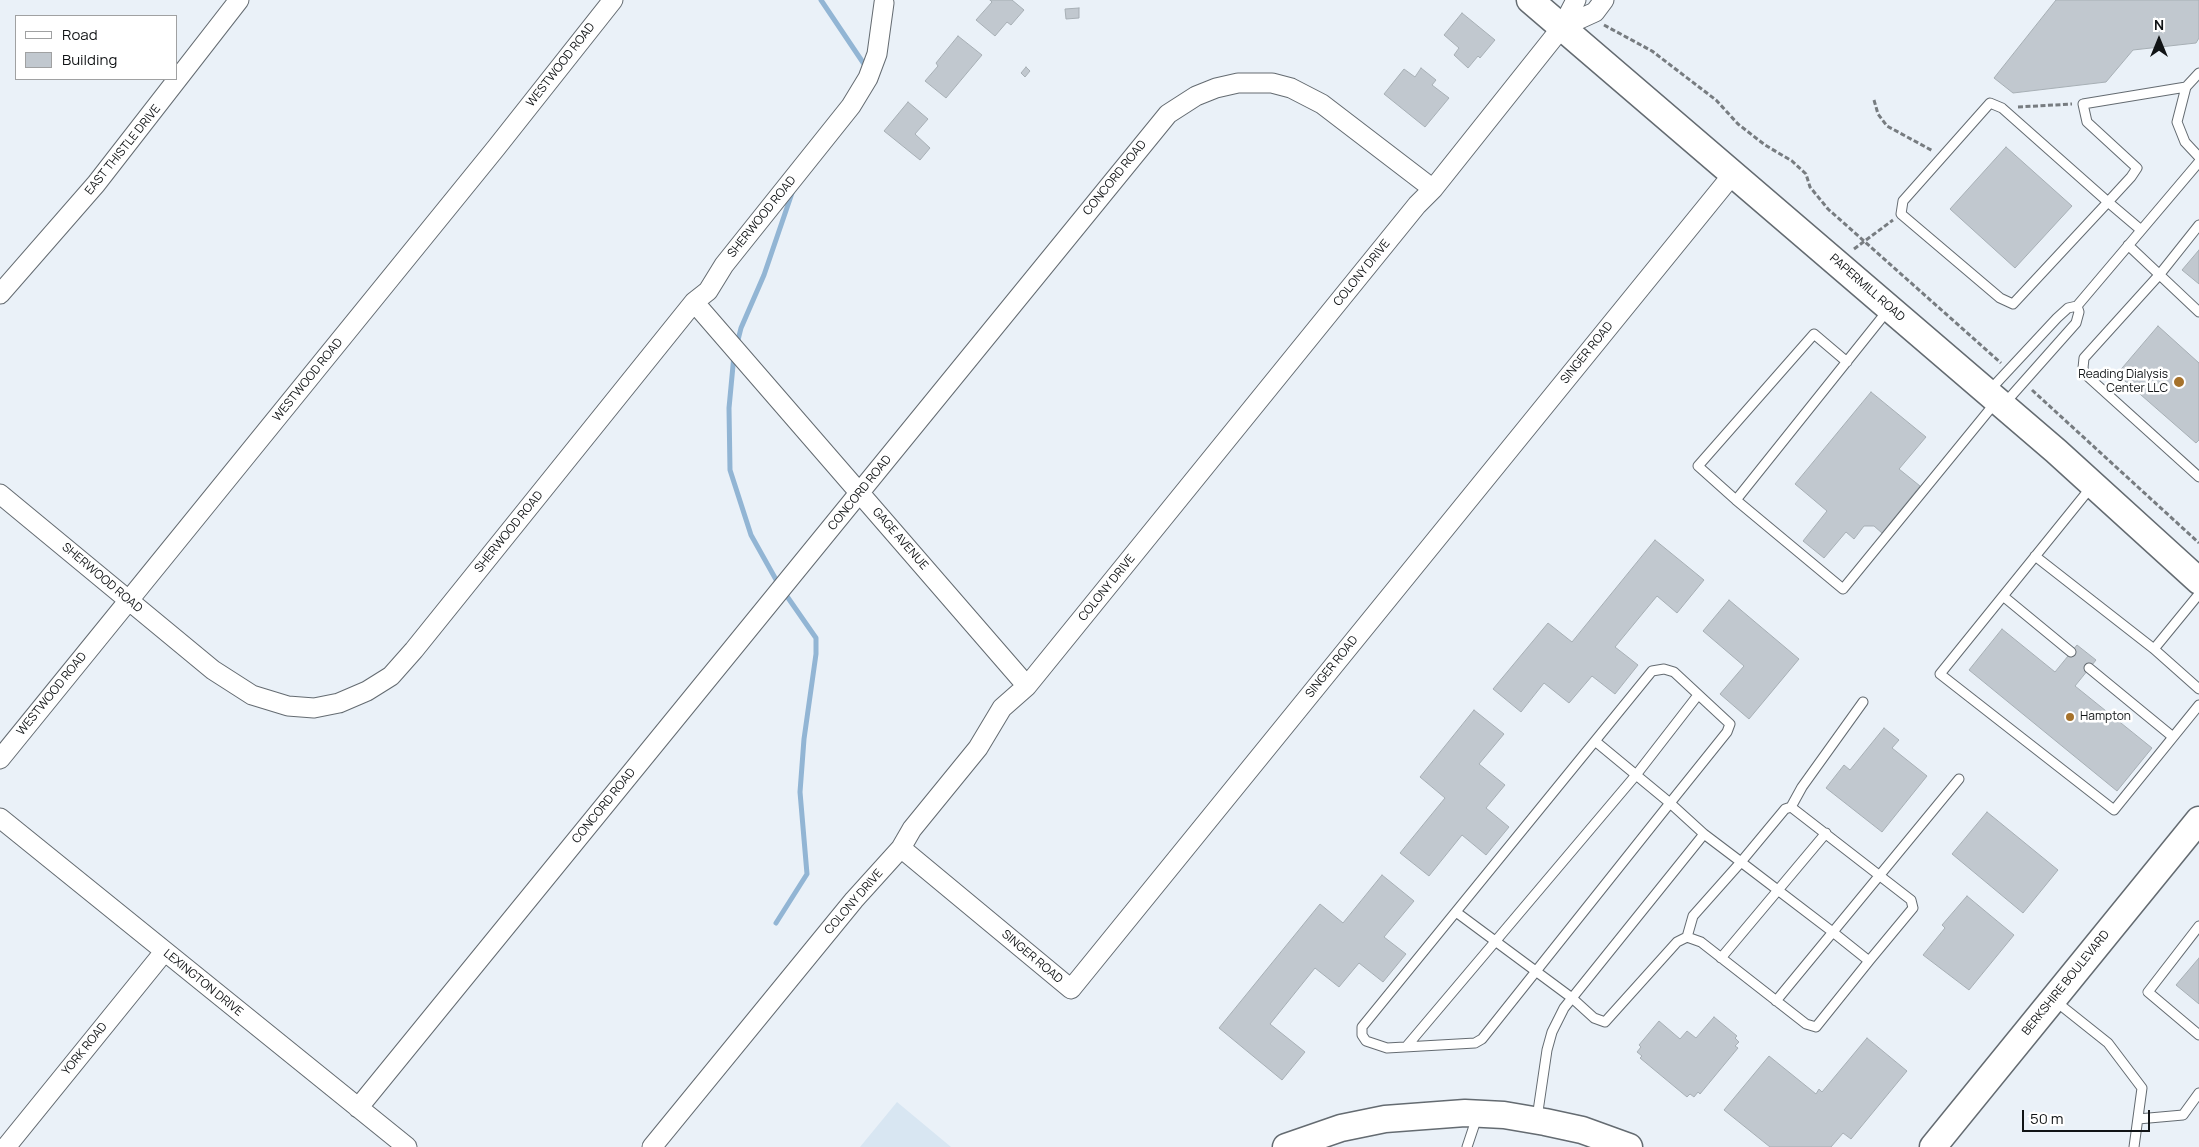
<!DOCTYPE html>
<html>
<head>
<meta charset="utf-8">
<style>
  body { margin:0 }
  #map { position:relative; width:2199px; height:1147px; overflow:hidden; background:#eaf1f8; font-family:Manrope,sans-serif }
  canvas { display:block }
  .legend { position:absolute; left:15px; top:15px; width:162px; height:65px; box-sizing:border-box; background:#fff; border:1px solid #a0a1a2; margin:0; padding:6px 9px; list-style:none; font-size:15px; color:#111416 }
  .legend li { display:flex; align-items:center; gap:10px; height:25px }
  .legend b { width:25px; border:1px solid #a0a1a2 }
  .north { position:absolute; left:2134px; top:15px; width:50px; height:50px; -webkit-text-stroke:4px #fff; paint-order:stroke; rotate:0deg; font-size:14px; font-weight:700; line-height:20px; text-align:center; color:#111416 }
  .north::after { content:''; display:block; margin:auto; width:18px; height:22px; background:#111416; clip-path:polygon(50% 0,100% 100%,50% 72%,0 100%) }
  .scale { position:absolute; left:2022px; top:1110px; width:128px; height:22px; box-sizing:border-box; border:2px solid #111416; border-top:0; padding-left:6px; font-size:15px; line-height:18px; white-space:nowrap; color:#111416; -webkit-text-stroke:4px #fff; paint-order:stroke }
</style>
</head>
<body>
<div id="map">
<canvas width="2199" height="1147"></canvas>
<ul class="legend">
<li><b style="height:6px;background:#fff"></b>Road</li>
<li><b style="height:14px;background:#c1c8cf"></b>Building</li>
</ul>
<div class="north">N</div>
<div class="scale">50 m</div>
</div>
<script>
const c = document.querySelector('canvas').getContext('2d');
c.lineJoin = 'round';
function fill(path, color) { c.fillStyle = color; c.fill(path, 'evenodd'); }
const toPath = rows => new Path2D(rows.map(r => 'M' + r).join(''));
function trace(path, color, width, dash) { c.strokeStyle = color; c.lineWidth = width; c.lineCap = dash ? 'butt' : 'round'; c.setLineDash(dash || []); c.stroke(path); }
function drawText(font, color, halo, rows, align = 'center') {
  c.font = font + ' Manrope,sans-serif'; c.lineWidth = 5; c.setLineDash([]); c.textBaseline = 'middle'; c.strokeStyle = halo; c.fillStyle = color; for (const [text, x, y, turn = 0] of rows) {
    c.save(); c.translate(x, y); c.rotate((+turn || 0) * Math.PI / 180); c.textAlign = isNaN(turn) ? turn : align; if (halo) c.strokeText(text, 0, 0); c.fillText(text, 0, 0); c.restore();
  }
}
const built = toPath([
  [897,1102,951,1147,860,1147]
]);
const stream = toPath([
  [821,0,866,67],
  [737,344,741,328,764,275,792,193],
  [734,355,729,408,730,470,751,535,779,585],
  [776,923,807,874,800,792,804,739,816,654,816,638,784,592]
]);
const building = toPath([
  [990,0,1012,0,1024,10,1011,25,1007,22,995,36,976,20,992,2,990,0],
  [2056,0,2199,0,2199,38,2196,43,2133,50,2106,82,2013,93,1994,78,2056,0],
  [1079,8,1079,18,1066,19,1065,9,1079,8],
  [1462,13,1495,40,1480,58,1478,56,1468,68,1454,55,1459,48,1444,35,1462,13],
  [958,36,982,55,946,98,925,81,938,66,936,63,958,36],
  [1026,67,1030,71,1025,77,1021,73,1026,67],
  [1421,68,1436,80,1432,85,1449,98,1425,127,1384,94,1404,69,1415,77,1421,68],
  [908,102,928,119,915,134,930,148,920,160,884,131,908,102],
  [2006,147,2072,206,2015,268,1950,209,2006,147],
  [2199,250,2199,284,2182,270,2199,250],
  [2158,326,2199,363,2199,440,2196,443,2117,374,2158,326],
  [1871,392,1926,437,1899,469,1920,486,1882,533,1874,526,1864,526,1854,539,1846,532,1824,558,1803,541,1827,511,1795,484,1871,392],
  [1655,540,1704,580,1677,613,1657,596,1615,647,1638,665,1615,694,1592,676,1569,703,1544,683,1521,712,1493,689,1548,623,1572,642,1655,540],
  [1729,600,1799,659,1749,719,1720,694,1744,666,1703,631,1729,600],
  [2002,629,2055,672,2077,645,2096,660,2075,686,2152,748,2117,791,1969,670,2002,629],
  [1474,710,1504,734,1479,764,1505,785,1486,808,1509,827,1486,855,1462,835,1429,876,1400,853,1445,798,1420,777,1474,710],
  [1884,728,1899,740,1892,748,1927,776,1882,832,1826,788,1844,765,1850,770,1884,728],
  [1987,812,2058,870,2023,913,1952,854,1987,812],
  [1382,875,1414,901,1384,937,1406,954,1383,982,1359,963,1339,987,1315,968,1270,1024,1305,1052,1282,1080,1219,1028,1320,904,1343,923,1382,875],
  [1967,896,2014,935,1969,990,1923,955,1945,928,1942,925,1967,896],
  [2199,958,2199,1004,2176,985,2199,958],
  [1714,1017,1737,1036,1735,1038,1739,1042,1735,1046,1738,1048,1700,1094,1698,1092,1694,1097,1690,1094,1687,1097,1640,1058,1642,1056,1637,1052,1641,1047,1639,1045,1659,1021,1680,1039,1687,1031,1696,1038,1714,1017],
  [1867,1038,1907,1071,1851,1139,1843,1133,1831,1147,1770,1147,1724,1110,1769,1056,1816,1094,1819,1089,1822,1092,1867,1038]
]);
const path = toPath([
  [1604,25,1652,51,1716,100,1738,124,1765,145,1792,161,1806,174,1810,187,1828,209,2001,363],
  [1874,100,1878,114,1887,126,1933,151],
  [2018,107,2072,104],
  [1854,249,1893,220],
  [2032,390,2199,543]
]);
const lane = toPath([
  [2199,73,2186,87,2177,122,2185,142,2199,157],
  [2199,225,2160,274,2084,358,2083,368,2085,374,2199,477],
  [2141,230,2108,202,2002,108,1990,103,1903,201,1901,214,2000,298,2013,304,2108,202,2131,177,2137,168,2087,122,2083,104,2186,87],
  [2128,245,2199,312],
  [1888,310,1736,500,1843,589,1995,403],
  [1989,391,2057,318,2068,308,2077,306,2199,162],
  [2005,403,2076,323,2079,312,2077,306],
  [2092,486,1940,674,2114,810,2199,705],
  [1736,500,1698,466,1814,334,1847,362],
  [2035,556,2154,649,2199,689],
  [2003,596,2071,652],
  [2154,649,2199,594],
  [2089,668,2173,737],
  [1595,741,1670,803,1482,1039,1475,1043,1387,1048,1366,1041,1362,1035,1362,1027,1595,741,1652,671,1664,669,1674,672,1730,724,1727,732,1670,803,1704,834,1741,862,1834,933,1869,961,1913,908,1911,900,1791,807,1785,809,1741,862,1693,916,1687,937],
  [1791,807,1802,787,1863,702],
  [1456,912,1572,998,1594,1018,1605,1022,1677,942,1687,937,1701,942,1806,1024,1816,1027,1869,961],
  [2199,926,2148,992,2199,1035],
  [1721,958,1826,833],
  [2054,1000,2108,1043,2142,1088,2134,1147],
  [1776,1001,1959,779],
  [1406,1047,1636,775,1698,695],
  [1537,1118,1547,1050,1552,1032,1564,1008,1704,834],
  [2138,1119,2183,1115,2199,1093],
  [1467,1147,1477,1117]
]);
const street = toPath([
  [1562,27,1595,12,1604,0],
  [0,294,96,184,239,0],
  [694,302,1027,686],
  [0,494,213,670,252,695,288,706,314,708,339,703,367,691,391,676,414,650,694,302,708,291,724,265,851,106,868,78,877,54,884,3],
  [0,759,496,148,613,0],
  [0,818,407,1147],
  [901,848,1071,989,1733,174],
  [358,1108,1168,114,1196,96,1216,88,1238,83,1272,83,1291,88,1322,104,1433,189],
  [6,1147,164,952],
  [652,1147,854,900,901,848,912,829,978,748,1002,708,1027,686,1417,205,1433,189,1562,27,1576,0]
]);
const secondary = toPath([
  [1530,0,2056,451,2199,581],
  [1286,1147,1341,1128,1385,1119,1465,1113,1504,1115,1545,1122,1582,1130,1629,1147],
  [1933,1147,2199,820]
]);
const markers = [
  [2179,382,6,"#a6722b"],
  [2070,717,5,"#a6722b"]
];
const streetNames = [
  ["WESTWOOD ROAD",561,65,-52],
  ["EAST THISTLE DRIVE",123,150,-51],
  ["CONCORD ROAD",1115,178,-51],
  ["SHERWOOD ROAD",762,217,-51],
  ["COLONY DRIVE",1362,273,-51],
  ["PAPERMILL ROAD",1867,288,41],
  ["SINGER ROAD",1587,353,-51],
  ["WESTWOOD ROAD",308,380,-51],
  ["CONCORD ROAD",860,493,-51],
  ["SHERWOOD ROAD",509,532,-51],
  ["GAGE AVENUE",900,539,49],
  ["SHERWOOD ROAD",102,578,40],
  ["COLONY DRIVE",1107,588,-51],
  ["SINGER ROAD",1332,667,-51],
  ["WESTWOOD ROAD",52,694,-51],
  ["CONCORD ROAD",604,806,-51],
  ["COLONY DRIVE",854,902,-49],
  ["SINGER ROAD",1032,957,40],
  ["LEXINGTON DRIVE",203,983,39],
  ["BERKSHIRE BOULEVARD",2066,983,-51],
  ["YORK ROAD",85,1049,-51]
];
const poiNames = [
  ["Reading Dialysis",2168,375],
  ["Center LLC",2168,389],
  ["Hampton",2080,717,"left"]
];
fill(built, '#d8e6f2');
trace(stream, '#92b5d4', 5);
fill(building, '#c1c8cf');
trace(building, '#a7afb5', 1);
trace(lane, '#646b71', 11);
trace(street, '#646b71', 21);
trace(secondary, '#646b71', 29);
trace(path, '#777c80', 3, [5, 2.5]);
trace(lane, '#fff', 9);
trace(street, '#fff', 19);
trace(secondary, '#fff', 26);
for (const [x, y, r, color] of markers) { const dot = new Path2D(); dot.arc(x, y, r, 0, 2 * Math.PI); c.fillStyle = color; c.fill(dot); trace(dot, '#fff', 2); }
drawText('12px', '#111416', '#fff', streetNames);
drawText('12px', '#111416', '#fff', poiNames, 'right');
</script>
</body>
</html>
